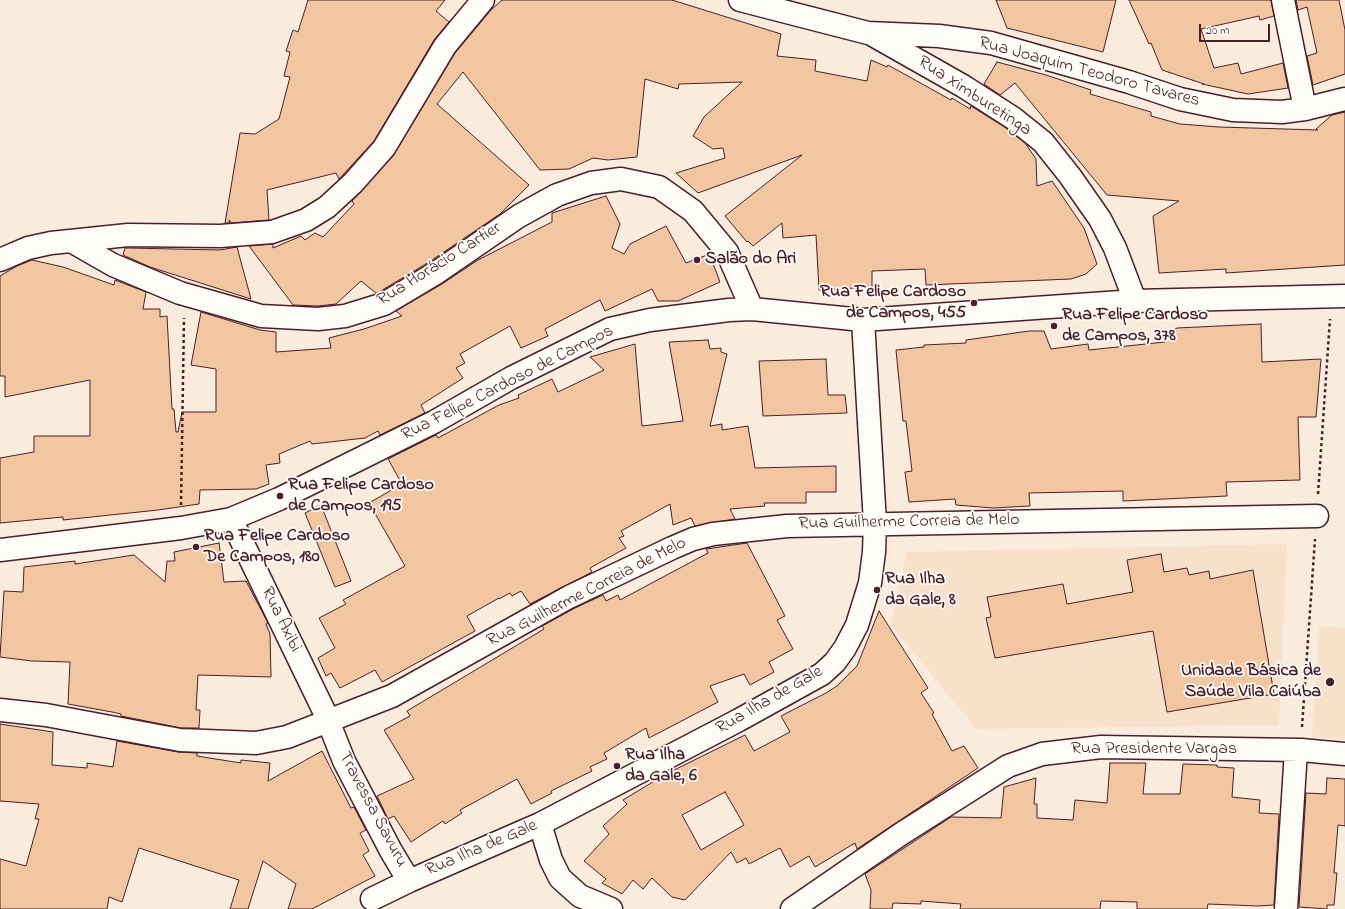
<!DOCTYPE html>
<html>
<head>
<meta charset="utf-8">
<style>
  body { margin:0 }
  #map { position:relative; width:1345px; height:909px; overflow:hidden; background:#faecdd; font-family:"Indie Flower",sans-serif }
  canvas { display:block }
  .scale { position:absolute; left:1199px; top:24px; width:71px; height:18px; box-sizing:border-box; border:2px solid #4a1f2b; border-top:0; padding-left:5px; font-size:12px; line-height:14px; white-space:nowrap; color:#4a1f2b; -webkit-text-stroke:3px #fdfcf7; paint-order:stroke }
</style>
</head>
<body>
<div id="map">
<canvas width="1345" height="909"></canvas>
<div class="scale">20 m</div>
</div>
<script>
const c = document.querySelector('canvas').getContext('2d');
c.lineJoin = 'round';
function fill(path, color) { c.fillStyle = color; c.fill(path, 'evenodd'); }
const toPath = rows => new Path2D(rows.map(r => 'M' + r).join(''));
function trace(path, color, width, dash) { c.strokeStyle = color; c.lineWidth = width; c.lineCap = dash ? 'butt' : 'round'; c.setLineDash(dash || []); c.stroke(path); }
function drawText(font, color, halo, rows, align = 'center') {
  c.font = font + ' "Indie Flower",sans-serif'; c.lineWidth = 3.5; c.setLineDash([]); c.textBaseline = 'middle'; c.strokeStyle = halo; c.fillStyle = color; for (const [text, x, y, turn = 0] of rows) {
    c.save(); c.translate(x, y); c.rotate((+turn || 0) * Math.PI / 180); c.textAlign = isNaN(turn) ? turn : align; if (halo) c.strokeText(text, 0, 0); c.fillText(text, 0, 0); c.restore();
  }
}
const built = toPath([
  [1287,544,1279,725,976,729,891,625,907,552],
  [1319,626,1345,628,1345,739,1312,737]
]);
const building = toPath([
  [308,0,445,0,436,11,449,22,434,40,374,141,339,179,336,173,267,190,269,220,231,223,229,220,230,223,225,223,240,133,255,134,279,119,290,77,284,76,290,52,286,51,293,30,298,32,308,0],
  [502,0,672,0,781,34,777,56,816,60,815,71,867,81,871,60,887,67,888,65,951,100,952,98,970,109,971,106,1006,128,1025,143,1036,159,1037,186,1052,181,1084,228,1097,264,1086,274,1071,279,926,285,925,269,872,271,872,287,819,290,816,235,783,238,782,223,753,246,748,241,747,242,725,216,802,155,698,193,676,173,725,158,723,148,713,149,693,136,704,117,742,82,679,84,678,89,645,79,637,157,608,160,593,158,569,169,540,170,463,72,437,104,529,185,500,214,429,262,379,292,376,293,361,281,336,304,318,306,293,305,249,246,273,244,273,248,301,236,305,240,315,233,323,237,354,204,352,201,393,156,455,53,491,10,502,0],
  [996,0,1116,0,1103,52,1007,28,996,0],
  [1129,0,1271,0,1274,16,1260,20,1259,16,1201,29,1214,68,1238,63,1241,74,1283,63,1288,88,1248,94,1202,84,1204,84,1162,70,1151,43,1149,44,1129,0],
  [1296,0,1339,0,1345,30,1345,74,1313,85,1307,56,1317,53,1307,7,1298,10,1296,0],
  [997,62,1046,75,1091,90,1090,94,1151,112,1151,116,1180,124,1219,127,1318,130,1316,129,1332,115,1345,112,1345,265,1226,273,1226,269,1159,273,1153,216,1179,201,1107,195,1015,83,1000,95,984,84,997,62],
  [606,196,620,224,612,248,624,254,630,244,666,226,686,263,707,255,714,266,720,282,678,301,658,301,652,289,605,311,600,300,545,329,548,336,521,348,510,326,460,354,465,363,456,368,463,378,421,405,425,413,380,435,378,431,365,438,312,444,310,441,279,454,280,463,266,465,269,484,256,489,200,490,199,504,158,510,63,520,63,517,0,523,0,458,34,452,34,436,90,436,90,380,5,397,5,376,0,376,0,276,17,266,32,260,63,267,114,285,115,280,146,292,143,309,160,309,160,317,167,316,172,409,174,409,176,432,178,432,182,412,216,412,216,369,191,365,201,312,260,330,276,332,276,352,331,348,329,338,364,329,402,316,396,311,442,284,478,260,552,222,552,213,606,196],
  [237,247,251,299,150,267,123,255,125,248,129,248,220,250,237,247],
  [1261,324,1262,362,1321,359,1316,417,1298,417,1300,480,1226,482,1227,496,1123,501,1123,491,1029,493,1030,506,993,508,956,505,955,499,909,502,905,472,912,471,906,421,903,421,896,350,924,347,924,345,966,343,966,340,1029,331,1044,331,1051,349,1088,344,1089,350,1165,342,1164,335,1177,328,1261,324],
  [708,340,710,349,721,348,721,352,727,354,710,426,722,424,722,430,748,426,755,468,836,466,836,492,806,492,806,503,764,503,765,506,730,509,735,519,695,526,691,518,673,525,670,504,621,531,624,536,619,538,626,548,590,568,592,572,530,604,521,591,512,596,510,593,499,599,499,598,467,616,475,631,382,682,375,670,340,688,331,673,326,676,318,658,335,648,319,618,346,604,343,600,405,566,369,503,402,484,388,459,436,435,438,438,499,405,519,398,518,395,552,379,558,392,604,370,590,357,635,344,642,426,683,421,669,342,708,340],
  [826,359,828,395,845,395,847,413,763,416,759,361,826,359],
  [321,505,351,581,335,587,305,513,321,505],
  [219,543,224,582,246,581,268,623,266,624,270,634,271,677,198,675,196,710,200,710,199,728,181,728,121,716,121,714,112,712,68,704,70,662,32,661,0,657,4,591,23,592,24,567,75,561,75,564,134,555,165,582,167,561,175,561,174,552,219,543],
  [747,543,785,616,777,620,793,649,769,662,774,672,750,685,744,674,710,686,718,702,649,738,646,728,604,753,607,759,590,767,592,771,551,791,552,793,531,804,517,779,460,810,462,813,445,824,443,821,411,842,394,816,388,819,377,796,414,779,384,730,410,716,407,711,544,629,542,626,575,608,603,595,606,601,618,595,620,600,708,553,706,549,747,543],
  [1161,554,1164,572,1187,568,1189,575,1209,571,1210,579,1253,570,1274,694,1167,712,1153,631,995,658,986,618,991,617,987,597,1063,584,1067,604,1133,592,1127,560,1161,554],
  [879,611,928,688,921,693,934,713,932,714,952,751,964,746,978,768,857,849,855,843,815,867,809,856,790,867,780,848,749,864,746,858,737,863,731,852,685,900,672,897,652,878,643,889,633,880,622,894,602,883,606,879,584,861,609,834,603,826,627,804,623,800,666,774,745,735,754,751,790,732,781,716,826,693,837,686,857,666,879,611],
  [725,792,744,825,701,850,682,815,725,792],
  [0,724,53,732,52,765,87,768,87,763,113,767,117,741,178,752,197,753,197,756,241,763,241,760,270,763,268,781,322,751,351,808,354,807,366,830,360,833,369,851,363,855,375,876,312,909,288,909,296,884,263,861,248,909,230,909,239,880,139,848,122,902,109,897,107,909,0,909,0,859,26,866,39,819,35,819,39,804,0,801,0,724],
  [1110,763,1146,763,1143,794,1180,794,1183,764,1217,765,1217,767,1234,768,1232,797,1260,800,1259,813,1279,814,1274,905,1258,906,1208,904,1207,909,1137,909,1137,902,1101,901,1100,909,960,909,961,904,921,901,921,904,893,903,892,909,870,909,871,890,865,874,951,817,1001,818,1004,787,1036,778,1034,804,1037,804,1037,818,1073,820,1075,800,1107,803,1110,763],
  [1327,778,1345,779,1345,826,1338,825,1334,873,1337,873,1334,905,1327,905,1327,909,1299,907,1306,793,1326,794,1327,778]
]);
const path = toPath([
  [1318,494,1330,319],
  [181,505,184,318],
  [1302,727,1315,539]
]);
const minor = toPath([
  [740,0,868,33,939,36,991,43,1129,82,1180,99,1233,110,1282,112,1305,109,1345,99],
  [1283,0,1305,109],
  [873,35,963,86,1013,118,1043,142,1070,176,1100,219,1115,248,1135,301],
  [71,241,113,265,180,293,261,316,318,319,345,316,384,304,436,273,519,216,557,195,591,183,621,179,659,187,693,211,727,252,752,309],
  [0,260,28,248,51,243,128,235,220,236,272,232,306,220,327,207,353,183,384,148,445,46,483,0],
  [231,519,325,713,344,761,391,851,409,881,372,899],
  [0,550,181,528,231,519,279,499,434,422,511,378,610,329,650,320,729,310,752,309,863,320,1135,301,1345,296],
  [0,710,46,715,180,740,256,743,287,737,392,696,569,597,672,548,693,539,713,534,787,526,1317,516],
  [540,824,551,860,560,878,580,896,611,909],
  [409,881,540,824,739,720,822,674,835,662,845,648,857,625,870,583,874,552,875,523,863,320],
  [792,909,901,834,1008,766,1042,754,1101,747,1301,750,1345,754],
  [1286,909,1296,750]
]);
const markers = [
  [697,260,4,"#4a1f2b"],
  [974,303,4,"#4a1f2b"],
  [1054,326,4,"#4a1f2b"],
  [280,496,4,"#4a1f2b"],
  [196,547,4,"#4a1f2b"],
  [877,590,4,"#4a1f2b"],
  [1330,682,5,"#4a1f2b"],
  [617,766,4,"#4a1f2b"]
];
const streetNames = [
  ["Rua Joaquim Teodoro Tavares",1089,73,15],
  ["Rua Ximburetinga",974,97,33],
  ["Rua Horácio Cartier",440,265,-32],
  ["Rua Felipe Cardoso de Campos",508,384,-27],
  ["Rua Guilherme Correia de Melo",909,523,-1],
  ["Rua Guilherme Correia de Melo",587,593,-27],
  ["Rua Axibi",280,620,64],
  ["Rua Ilha de Gale",770,701,-30],
  ["Rua Presidente Vargas",1154,750],
  ["Travessa Savuru",372,810,62],
  ["Rua Ilha de Gale",482,849,-23]
];
const poiNames = [
  ["Salão do Ari",705,260],
  ["Rua Felipe Cardoso",966,293,"right"],
  ["de Campos, 455",966,314,"right"],
  ["Rua Felipe Cardoso",1062,316],
  ["de Campos, 378",1062,337],
  ["Rua Felipe Cardoso",288,486],
  ["de Campos, 195",288,507],
  ["Rua Felipe Cardoso",204,537],
  ["De Campos, 180",204,558],
  ["Rua Ilha",885,580],
  ["da Gale, 8",885,601],
  ["Unidade Básica de",1321,672,"right"],
  ["Saúde Vila Caiúba",1321,693,"right"],
  ["Rua Ilha",625,756],
  ["da Gale, 6",625,777]
];
fill(built, '#f8e1cb');
fill(building, '#f2c6a1');
trace(building, '#4a1f2b', 1);
trace(minor, '#4a1f2b', 25);
trace(path, '#4a1f2b', 2.5, [3, 3]);
trace(minor, '#fdfcf7', 22);
for (const [x, y, r, color] of markers) { const dot = new Path2D(); dot.arc(x, y, r, 0, 2 * Math.PI); c.fillStyle = color; c.fill(dot); trace(dot, '#fdfcf7', 1.5); }
drawText('18px', '#4a1f2b', '#fdfcf7', streetNames);
drawText('bold 18px', '#4a1f2b', '#fdfcf7', poiNames, 'left');
</script>
</body>
</html>
